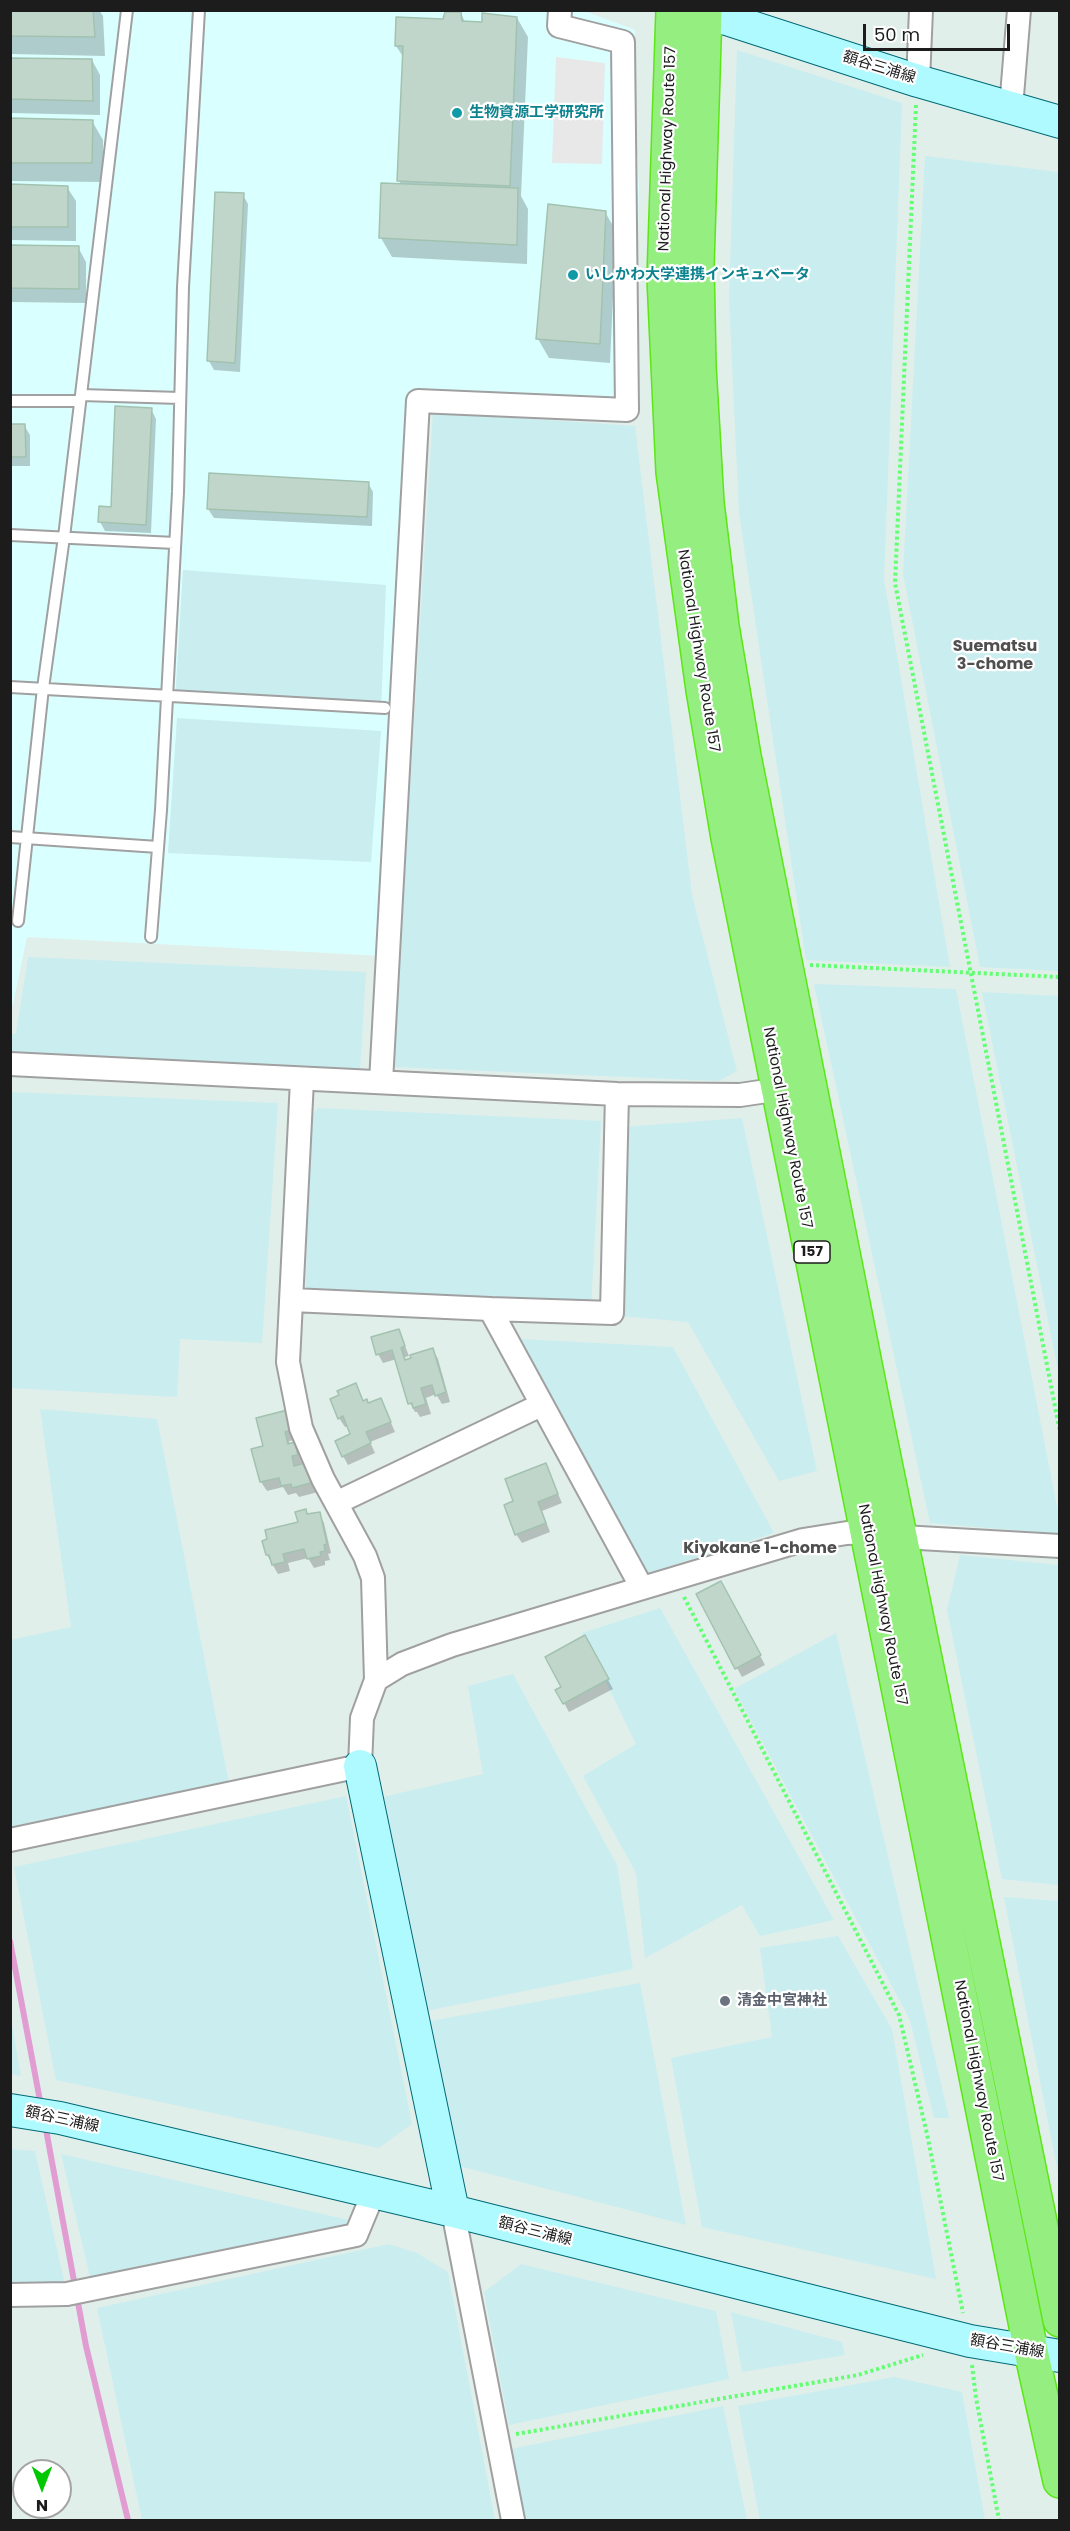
<!DOCTYPE html>
<html>
<head>
<meta charset="utf-8">
<style>
  body { margin:0 }
  #map { position:relative; width:1070px; height:2531px; overflow:hidden; background:#e1efea; font-family:Poppins,sans-serif }
  canvas { display:block }
  .frame { position:absolute; inset:0; border:12px solid #1c1c1c; pointer-events:none }
  .north { position:absolute; left:12px; top:2459px; width:60px; height:60px; box-sizing:border-box; background:#fff; border:2px solid #a4a4a4; border-radius:50%; rotate:180deg; font-size:16px; font-weight:700; line-height:24px; text-align:center; color:#1c1c1c }
  .north::after { content:''; display:block; margin:auto; width:21px; height:27px; background:#00c901; clip-path:polygon(50% 0,100% 100%,50% 72%,0 100%) }
  .scale { position:absolute; left:863px; top:24px; width:147px; height:27px; box-sizing:border-box; border:3px solid #1c1c1c; border-top:0; padding-left:8px; font-size:18px; line-height:21px; white-space:nowrap; color:#1c1c1c; -webkit-text-stroke:4px #fff; paint-order:stroke }
</style>
</head>
<body>
<div id="map">
<canvas width="1070" height="2531"></canvas>
<div class="frame"></div>
<div class="north">N</div>
<div class="scale">50 m</div>
</div>
<script>
const c = document.querySelector('canvas').getContext('2d');
c.lineJoin = 'round';
function fill(path, color) { c.fillStyle = color; c.fill(path, 'evenodd'); }
const toPath = rows => new Path2D(rows.map(r => 'M' + r).join(''));
function trace(path, color, width, dash) { c.strokeStyle = color; c.lineWidth = width; c.lineCap = dash ? 'butt' : 'round'; c.setLineDash(dash || []); c.stroke(path); }
function drawText(font, color, halo, rows, align = 'center') {
  c.font = font + ' Poppins,"Noto Sans JP",sans-serif'; c.lineWidth = 4.5; c.setLineDash([]); c.textBaseline = 'middle'; c.strokeStyle = halo; c.fillStyle = color; for (const [text, x, y, turn = 0] of rows) {
    c.save(); c.translate(x, y); c.rotate((+turn || 0) * Math.PI / 180); c.textAlign = isNaN(turn) ? turn : align; if (halo) c.strokeText(text, 0, 0); c.fillText(text, 0, 0); c.restore();
  }
}
const education = toPath([
  [582,10,635,30,633,85,639,185,636,328,640,407,618,403,423,391,383,956,27,937,13,1004,11,1007,11,11]
]);
const farmland = toPath([
  [737,50,902,103,884,579,950,967,806,960,739,513,729,299],
  [925,156,1059,172,1059,971,980,967,903,574],
  [433,412,635,426,692,895,737,1071,719,1081,393,1067],
  [183,570,386,585,381,711,175,701],
  [177,718,381,731,371,862,168,853],
  [28,957,366,972,360,1070,11,1053,11,1035,16,1033],
  [814,984,956,989,1059,1517,1059,1534,930,1523],
  [982,992,1059,996,1059,1375],
  [10,1092,278,1103,262,1343,180,1339,177,1397,11,1388],
  [318,1108,601,1121,591,1308,306,1288,309,1121],
  [742,1118,817,1471,779,1481,688,1322,621,1316,624,1127],
  [521,1339,673,1347,774,1533,648,1573],
  [40,1409,157,1419,229,1783,11,1833,10,1640,71,1627],
  [960,1555,1059,1565,1059,1885,1002,1879,947,1610],
  [660,1608,834,1920,760,1936,742,1905,645,1958,636,1873,583,1776,636,1744,582,1633],
  [836,1633,949,2118,934,2118,910,2020,734,1689],
  [513,1674,617,1865,633,1969,421,2012,378,1798,483,1774,468,1686],
  [346,1796,412,2124,379,2148,56,2080,14,1867],
  [1004,1897,1059,1901,1059,2178],
  [838,1936,892,2029,936,2279,702,2227,671,2058,772,2037,760,1948],
  [640,1983,686,2225,459,2166,430,2021],
  [10,2019,11,2019,21,2076,11,2074],
  [10,2149,35,2151,65,2285,11,2286],
  [61,2154,353,2221,342,2232,91,2281],
  [389,2244,417,2253,448,2272,495,2520,142,2520,97,2308],
  [521,2264,716,2311,729,2379,509,2425,484,2292],
  [731,2312,842,2342,845,2355,742,2372],
  [894,2377,962,2392,985,2520,760,2520,738,2406],
  [723,2406,747,2520,520,2520,506,2450]
]);
const parking = toPath([
  [556,57,605,63,602,164,552,163]
]);
const shadow = toPath([
  [10,10,99,10,103,16,105,56,10,54],
  [460,13,466,23,483,24,517,18,528,37,521,196,528,209,527,264,392,257,381,238,401,185,399,180,404,58,396,46],
  [10,60,92,60,100,75,100,115,10,113],
  [10,119,92,121,103,140,103,182,10,181],
  [10,185,67,187,76,201,76,241,10,240],
  [243,195,248,204,240,372,214,370,209,361],
  [605,212,616,231,610,363,549,358,538,339],
  [10,247,78,247,86,262,86,303,10,302],
  [151,409,156,419,151,533,105,531,100,522,112,508],
  [10,425,24,425,30,435,30,466,10,466],
  [368,483,373,492,372,526,214,518,208,509],
  [399,1331,409,1356,405,1357,406,1361,433,1350,438,1359,450,1402,442,1404,436,1394,426,1398,431,1414,420,1417,417,1412,415,1412,410,1403,397,1359,383,1363,378,1354],
  [381,1400,395,1432,370,1442,375,1453,348,1465,343,1456,352,1434,348,1426,345,1427,339,1418,363,1402,368,1405],
  [294,1409,296,1440,289,1441,290,1445,294,1444,303,1465,326,1490,299,1497,296,1493,288,1495,283,1487,267,1491,261,1482,253,1450,265,1447],
  [545,1464,562,1503,542,1511,550,1532,522,1543,516,1534,515,1501],
  [306,1511,308,1516,319,1513,324,1523,331,1553,328,1554,330,1560,325,1561,325,1565,314,1568,308,1558,288,1563,290,1571,278,1574,267,1555,300,1523],
  [726,1592,765,1665,742,1677,737,1668],
  [585,1637,613,1689,569,1712,557,1690,563,1687]
]);
const stream = toPath([
  [10,1941,41,2106],
  [45,2124,86,2346,128,2520]
]);
const building = toPath([
  [10,10,93,10,95,37,10,36,10,10],
  [445,12,461,12,462,21,482,22,482,13,517,17,510,186,397,181,403,46,395,46,396,17,443,19,445,12],
  [10,58,92,59,93,101,10,99,10,58],
  [10,118,93,120,92,163,10,163,10,118],
  [381,183,518,188,517,245,379,238,381,183],
  [10,184,68,186,68,227,10,227,10,184],
  [215,192,244,193,235,363,207,361,215,192],
  [548,204,606,211,600,344,536,339,548,204],
  [10,245,79,246,79,289,10,288,10,245],
  [115,406,152,408,146,525,98,522,99,506,111,507,115,406],
  [10,424,25,424,26,457,10,457,10,424],
  [209,473,369,482,367,517,207,509,209,473],
  [399,1329,405,1346,401,1348,405,1360,411,1358,410,1355,433,1348,446,1392,435,1396,432,1385,421,1388,426,1404,413,1408,412,1403,408,1404,392,1350,376,1355,371,1337,399,1329],
  [356,1383,363,1401,367,1399,368,1403,381,1398,391,1422,366,1432,371,1443,342,1457,335,1441,350,1434,343,1416,338,1419,330,1399,339,1395,337,1391,356,1383],
  [295,1408,291,1430,285,1432,288,1444,295,1442,298,1455,292,1456,294,1466,316,1460,321,1480,292,1488,291,1484,281,1486,279,1478,260,1482,251,1449,263,1446,256,1418,295,1408],
  [546,1463,558,1494,538,1502,546,1523,515,1535,504,1505,513,1501,505,1479,546,1463],
  [306,1509,307,1514,320,1512,327,1544,324,1545,325,1551,320,1552,321,1556,307,1559,304,1549,283,1554,285,1562,272,1565,269,1555,266,1555,262,1541,267,1539,265,1530,298,1522,295,1512,306,1509],
  [721,1581,761,1655,735,1669,696,1594,721,1581],
  [585,1635,609,1679,563,1704,555,1690,561,1687,545,1657,585,1635]
]);
const path = toPath([
  [916,105,895,583,1060,1432],
  [810,965,1060,977],
  [684,1597,899,2015,927,2134,963,2313],
  [972,2365,976,2398,999,2520],
  [516,2434,858,2375,923,2355]
]);
const lane = toPath([
  [81,395,180,398],
  [10,401,80,401],
  [10,535,175,543],
  [10,687,385,708],
  [10,837,158,847],
  [18,921,43,688,64,537,127,10],
  [151,937,161,810,178,492,183,287,199,10]
]);
const street = toPath([
  [918,81,921,10],
  [1011,108,1019,10],
  [10,1064,617,1094,740,1095,780,1089],
  [302,1080,288,1362,301,1428,323,1479,365,1556,373,1578,376,1680],
  [381,1082,418,401,627,410,623,42,559,26,560,10],
  [617,1094,612,1313,490,1309,642,1588],
  [292,1300,490,1309],
  [336,1503,541,1405],
  [10,1840,360,1766,362,1718,376,1680,402,1664,452,1645,803,1540,847,1533,868,1532,902,1537,1060,1546],
  [453,2211,513,2520],
  [10,2295,67,2294,356,2235,373,2194]
]);
const secondary = toPath([
  [699,10,918,81,1060,122],
  [360,1766,453,2211],
  [10,2110,60,2118,453,2211,970,2341,1060,2356]
]);
const highway = toPath([
  [673,10,664,278,673,472,703,690,728,838,1031,2351,1060,2481],
  [705,10,697,265,699,366,707,503,722,626,744,756,871,1394,1060,2320]
]);
const markers = [
  [457,113,6,"#0f9aa8"],
  [573,275,6,"#0f9aa8"],
  [725,2001,6,"#6b7280"]
];
const shields = [
  [812,1252,36]
];
const shieldNames = [
  ["157",812,1252]
];
const streetNames = [
  ["額谷三浦線",879,68,17],
  ["National Highway Route 157",668,149,-88],
  ["National Highway Route 157",698,651,81],
  ["National Highway Route 157",787,1128,79],
  ["National Highway Route 157",882,1605,79],
  ["National Highway Route 157",978,2081,79],
  ["額谷三浦線",62,2120,12],
  ["額谷三浦線",535,2232,14],
  ["額谷三浦線",1007,2347,10]
];
const cultureNames = [
  ["生物資源工学研究所",469,113],
  ["いしかわ大学連携インキュベータ",585,275]
];
const worshipNames = [
  ["清金中宮神社",737,2001]
];
const neighbourhoodNames = [
  ["Suematsu",995,647],
  ["3-chome",995,665],
  ["Kiyokane 1-chome",760,1549]
];
fill(education, '#daffff');
fill(farmland, '#caedf0');
fill(parking, '#e8e8e8');
fill(shadow, '#0003');
trace(stream, '#e19dd1', 6);
fill(building, '#c1d6ca');
trace(building, '#a2c2b0', 1.5);
trace(lane, '#a0a0a0', 14);
trace(street, '#a0a0a0', 26);
trace(secondary, '#006977', 34);
trace(highway, '#5be713', 36);
trace(path, '#62ff73', 4, [3, 3]);
trace(lane, '#fff', 10);
trace(street, '#fff', 22);
trace(secondary, '#affaff', 32);
trace(highway, '#94ee80', 33);
for (const [x, y, r, color] of markers) { const dot = new Path2D(); dot.arc(x, y, r, 0, 2 * Math.PI); c.fillStyle = color; c.fill(dot); trace(dot, '#fff', 2); }
for (const [x, y, w] of shields) { const box = new Path2D(); box.roundRect(x - w / 2, y - 11, w, 22, 4.5); c.fillStyle = '#fff'; c.fill(box); trace(box, '#1c1c1c', 1.5); }
drawText('bold 14px', '#1c1c1c', null, shieldNames);
drawText('15px', '#1c1c1c', '#fff', streetNames);
drawText('bold 15px', '#0d838f', '#fff', cultureNames, 'left');
drawText('bold 15px', '#5b616d', '#fff', worshipNames, 'left');
drawText('bold 16px', '#4f4f4f', '#fff', neighbourhoodNames);
</script>
</body>
</html>
